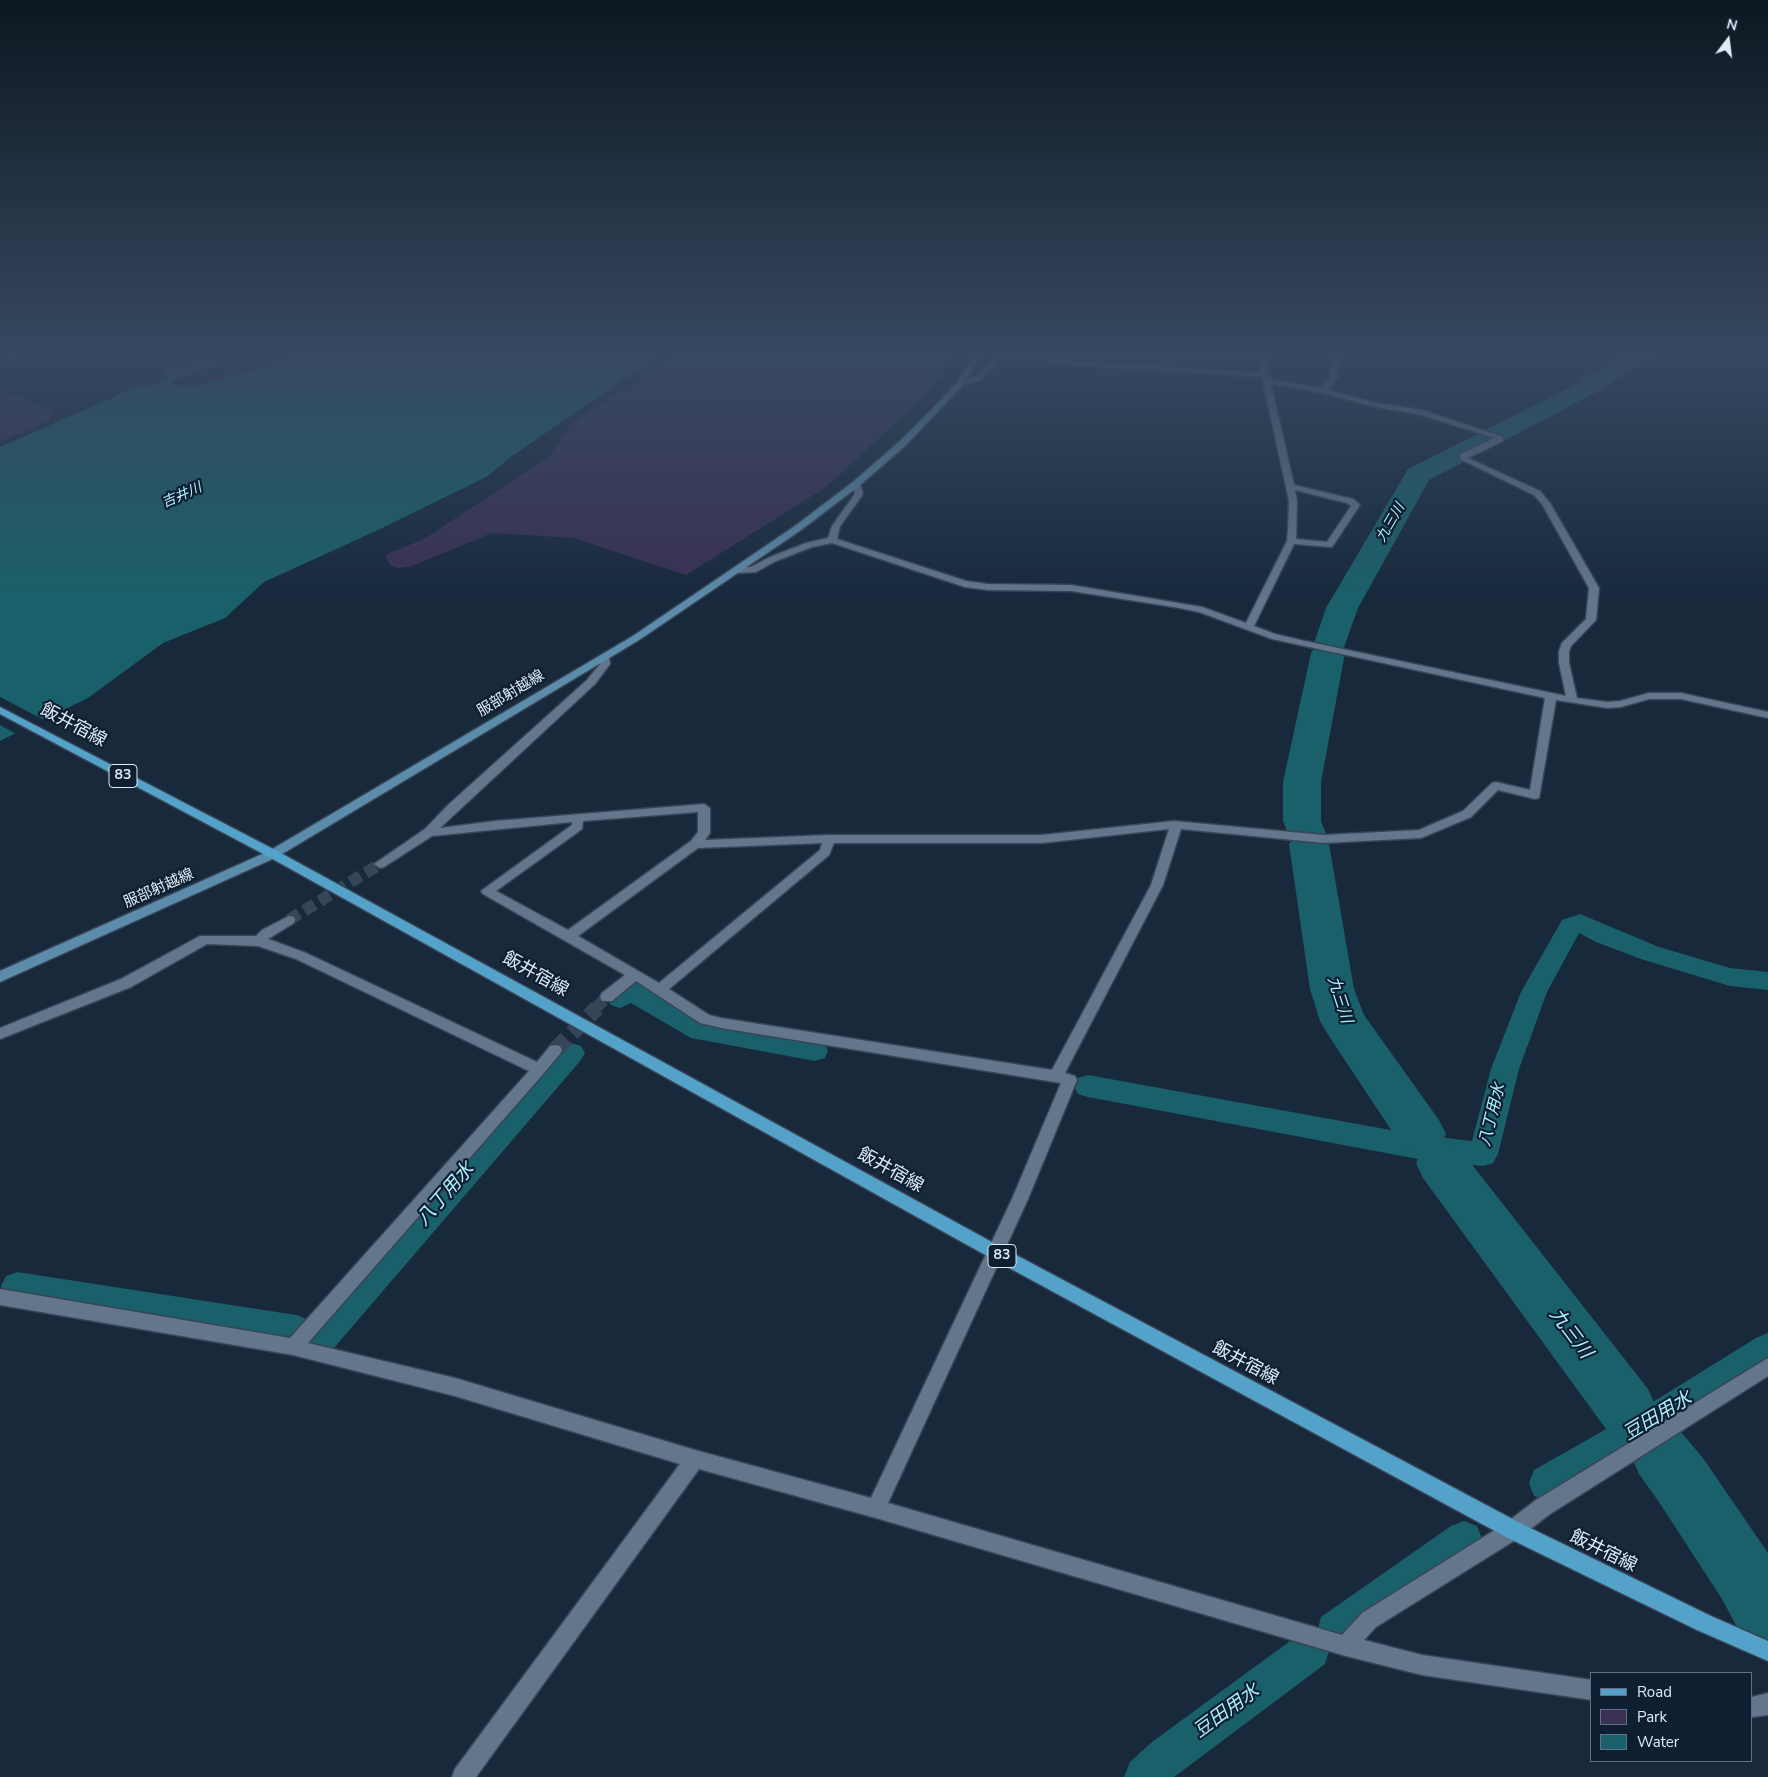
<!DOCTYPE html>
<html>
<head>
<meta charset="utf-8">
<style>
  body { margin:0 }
  #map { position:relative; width:1768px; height:1777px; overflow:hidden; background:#18293c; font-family:"Nunito Sans",sans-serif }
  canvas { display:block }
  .legend { position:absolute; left:1590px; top:1672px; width:162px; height:90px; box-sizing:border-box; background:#0f1f32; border:1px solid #627081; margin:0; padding:6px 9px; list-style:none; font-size:15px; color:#dfeaf7 }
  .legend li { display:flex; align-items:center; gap:10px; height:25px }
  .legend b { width:25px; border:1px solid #627081 }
  .north { position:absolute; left:1703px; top:15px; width:50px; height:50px; -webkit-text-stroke:4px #0f1f32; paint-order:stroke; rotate:15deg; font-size:14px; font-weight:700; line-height:20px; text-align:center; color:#dfeaf7 }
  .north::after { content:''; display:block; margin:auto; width:18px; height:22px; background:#dfeaf7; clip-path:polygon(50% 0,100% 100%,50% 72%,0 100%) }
</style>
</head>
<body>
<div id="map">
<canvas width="1768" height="1777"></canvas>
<ul class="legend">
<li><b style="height:6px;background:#54a2c9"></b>Road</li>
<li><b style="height:14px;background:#393054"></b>Park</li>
<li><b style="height:14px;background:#1a606a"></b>Water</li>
</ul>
<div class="north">N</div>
</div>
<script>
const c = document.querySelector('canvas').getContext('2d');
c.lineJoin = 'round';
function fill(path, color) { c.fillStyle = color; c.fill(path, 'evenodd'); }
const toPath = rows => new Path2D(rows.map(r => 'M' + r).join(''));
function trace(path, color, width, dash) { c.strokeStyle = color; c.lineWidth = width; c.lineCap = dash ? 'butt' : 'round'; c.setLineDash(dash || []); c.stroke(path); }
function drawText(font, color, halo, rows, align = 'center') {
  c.font = font + ' "Nunito Sans","Noto Sans JP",sans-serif'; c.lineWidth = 4.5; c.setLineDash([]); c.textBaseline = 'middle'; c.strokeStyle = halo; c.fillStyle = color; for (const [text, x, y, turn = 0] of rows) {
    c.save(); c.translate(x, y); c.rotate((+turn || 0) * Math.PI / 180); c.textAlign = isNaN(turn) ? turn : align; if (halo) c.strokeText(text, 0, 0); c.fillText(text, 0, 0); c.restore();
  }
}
const built = toPath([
  [1032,352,1248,352,1251,370,1071,359,1048,352]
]);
const green = toPath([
  [684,352,955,352,933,388,826,487,686,575,574,538,492,533,412,566,398,568,390,565,385,555,424,539,550,456,571,423],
  [0,392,21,396,31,404,55,410,49,421,0,442]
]);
const water = toPath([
  [304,352,663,352,508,459,488,476,378,530,264,582,225,618,163,643,88,698,0,741,0,447,136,387,153,385,168,377,164,372,185,365,214,360,221,364,177,378,172,384,191,387,287,360]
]);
const pier = toPath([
  [0,697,46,721,18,735,0,725]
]);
const canal = toPath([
  [1580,914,1659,947,1730,968,1768,972,1768,990,1730,986,1641,959,1596,942,1579,933,1547,992,1519,1069,1498,1154,1493,1163,1483,1166,1418,1159,1088,1097,1078,1094,1074,1086,1078,1078,1088,1075,1418,1135,1472,1141,1491,1069,1521,992,1562,920,1580,914],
  [631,981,640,984,706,1022,815,1041,825,1044,828,1051,825,1058,815,1061,691,1038,631,1003,620,1008,611,1005,607,998,611,991,631,981],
  [571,1043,581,1046,585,1053,581,1060,334,1348,322,1352,310,1348,307,1341,296,1345,17,1300,6,1296,1,1286,6,1276,17,1272,296,1315,307,1319,311,1326,561,1046,571,1043],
  [1768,1333,1768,1367,1664,1434,1560,1496,1547,1501,1534,1496,1529,1483,1534,1470,1640,1410,1756,1338,1768,1333],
  [1464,1521,1477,1526,1482,1539,1477,1552,1349,1645,1335,1650,1330,1648,1325,1664,1174,1777,1124,1777,1130,1762,1152,1742,1297,1636,1311,1631,1317,1633,1321,1617,1451,1526,1464,1521]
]);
const river = toPath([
  [1627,352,1653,352,1650,357,1597,392,1429,480,1358,608,1343,650,1345,653,1321,782,1321,821,1326,834,1324,836,1329,844,1354,989,1364,1015,1439,1120,1446,1134,1442,1142,1459,1148,1648,1389,1657,1409,1649,1427,1660,1423,1681,1432,1703,1458,1768,1553,1768,1652,1745,1642,1722,1599,1659,1502,1639,1474,1630,1453,1638,1434,1627,1438,1606,1429,1423,1178,1416,1163,1420,1154,1403,1148,1327,1033,1320,1021,1310,989,1289,844,1291,841,1283,821,1283,782,1311,653,1314,649,1313,646,1326,608,1408,469,1581,382,1627,352]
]);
const minorTunnelFar1 = toPath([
  [289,920,380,864],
  [595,1009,607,997]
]);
const minorTunnel = toPath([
  [555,1050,597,1008]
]);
const path = toPath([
  [15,352,15,365]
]);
const minor = toPath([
  [1257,352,1263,352,1270,379,1321,388,1330,377,1332,352,1338,352,1338,377,1328,390,1376,403,1422,410,1503,437,1503,441,1468,458,1540,491,1550,503,1599,588,1596,620,1571,646,1569,651,1569,663,1577,698,1607,702,1620,701,1649,693,1681,693,1768,712,1768,718,1681,699,1649,699,1621,707,1607,708,1556,700,1539,798,1535,799,1498,790,1471,817,1421,838,1324,843,1181,829,1163,885,1065,1073,1075,1076,1077,1080,1028,1199,888,1503,1342,1635,1362,1613,1506,1523,1536,1500,1768,1358,1768,1376,1550,1514,1520,1537,1376,1627,1364,1640,1422,1655,1592,1680,1592,1700,1422,1675,1346,1656,876,1518,699,1469,476,1777,452,1777,455,1769,680,1464,455,1396,293,1355,0,1305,0,1289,290,1338,529,1071,296,959,258,946,207,944,131,987,0,1039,0,1028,121,979,200,936,256,936,262,930,289,916,294,917,295,920,294,923,268,939,306,953,537,1062,550,1046,555,1045,560,1046,562,1050,560,1054,544,1073,308,1343,455,1378,695,1450,871,1498,1012,1199,1061,1083,721,1028,700,1023,636,981,612,1001,602,1001,600,997,602,993,625,975,483,894,481,891,572,825,572,822,432,836,384,867,380,868,374,864,425,829,448,805,587,680,600,664,599,657,604,654,609,657,610,664,595,684,440,828,495,821,704,804,710,808,710,833,705,840,829,835,1042,835,1174,821,1324,835,1419,830,1463,811,1492,783,1496,782,1530,790,1545,698,1272,639,1199,612,1174,607,1071,591,988,590,965,587,832,543,812,547,776,561,756,572,737,573,732,570,737,567,751,567,770,557,806,543,828,538,832,526,855,494,852,484,856,482,860,484,863,494,840,526,837,539,966,581,988,584,1071,585,1202,607,1246,623,1287,541,1288,529,1289,501,1262,377,1059,364,1037,359,1011,357,998,361,980,381,961,384,957,382,975,377,994,359,1010,353,1037,355,1059,360,1261,373,1257,352],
  [1271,384,1323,393,1376,407,1418,414,1495,438,1460,454,1460,459,1534,495,1542,504,1589,588,1586,619,1562,643,1559,651,1559,663,1566,696,1305,641,1275,634,1254,626,1294,544,1332,547,1360,505,1353,499,1294,485,1271,384],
  [1295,490,1347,503,1351,506,1327,542,1296,539,1297,501,1295,490],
  [698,812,698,832,691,841,568,930,496,891,582,829,583,821,698,812],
  [1169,829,1151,885,1052,1070,721,1018,709,1015,669,989,829,855,834,843,1042,843,1169,829],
  [822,843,820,850,659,983,578,936,698,848,822,843],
  [1768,1693,1768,1715,1752,1717,1752,1697,1768,1693]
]);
const secondary = toPath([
  [976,352,982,352,964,384,906,445,859,486,801,530,639,640,277,857,0,982,0,971,269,851,633,636,795,526,853,482,900,441,936,405,958,381,976,352]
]);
const primary = toPath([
  [0,707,277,851,1001,1247,1520,1523,1711,1616,1768,1641,1768,1661,1697,1630,1506,1537,989,1257,269,857,0,714,0,707]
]);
const farWaternames = [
  ["吉井川",182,496,-24],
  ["九三川",1391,523,-60]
];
const shields = [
  [123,776,28],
  [1002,1256,28]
];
const shieldNames = [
  ["83",123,776],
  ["83",1002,1256]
];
const streetNames = [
  ["服部射越線",511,694,-31],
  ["服部射越線",159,889,-24]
];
const waterNames = [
  ["九三川",1339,1000,72],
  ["八丁用水",1493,1115,-76]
];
const nearStreetnames = [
  ["飯井宿線",73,726,28],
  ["飯井宿線",535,975,29],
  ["飯井宿線",890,1171,29],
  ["飯井宿線",1245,1364,28],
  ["飯井宿線",1603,1552,26]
];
const nearWaternames = [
  ["八丁用水",446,1195,-49],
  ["九三川",1570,1334,53],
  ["豆田用水",1658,1417,-31],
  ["豆田用水",1227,1712,-36]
];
fill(built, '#1d334b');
fill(green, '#393054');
fill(water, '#1a606a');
fill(pier, '#18293c');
fill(canal, '#1a606a');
fill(river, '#1a606a');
trace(minorTunnelFar1, '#364658', 12, [12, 6]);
trace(minorTunnel, '#364658', 16, [16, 8]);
trace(minor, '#384555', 3);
trace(secondary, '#384555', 3);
trace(primary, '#384555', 3);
trace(path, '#586778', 2, [2.5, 1]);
fill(minor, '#63768c');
fill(secondary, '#5c8cab');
fill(primary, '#54a2c9');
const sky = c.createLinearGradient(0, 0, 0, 601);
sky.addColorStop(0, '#0d1721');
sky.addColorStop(0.59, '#374961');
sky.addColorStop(1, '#37496100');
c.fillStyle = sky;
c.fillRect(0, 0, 1768, 601);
drawText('italic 14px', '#aceffb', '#0f1f32', farWaternames);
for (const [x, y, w] of shields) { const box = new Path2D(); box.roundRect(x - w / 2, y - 11.5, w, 23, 4); c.fillStyle = '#0f1f32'; c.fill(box); trace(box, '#dfeaf7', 1); }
drawText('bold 14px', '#dfeaf7', null, shieldNames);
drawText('15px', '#dfeaf7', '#0f1f32', streetNames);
drawText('italic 16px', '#aceffb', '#0f1f32', waterNames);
drawText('18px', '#dfeaf7', '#0f1f32', nearStreetnames);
drawText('italic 19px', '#aceffb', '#0f1f32', nearWaternames);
</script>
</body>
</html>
